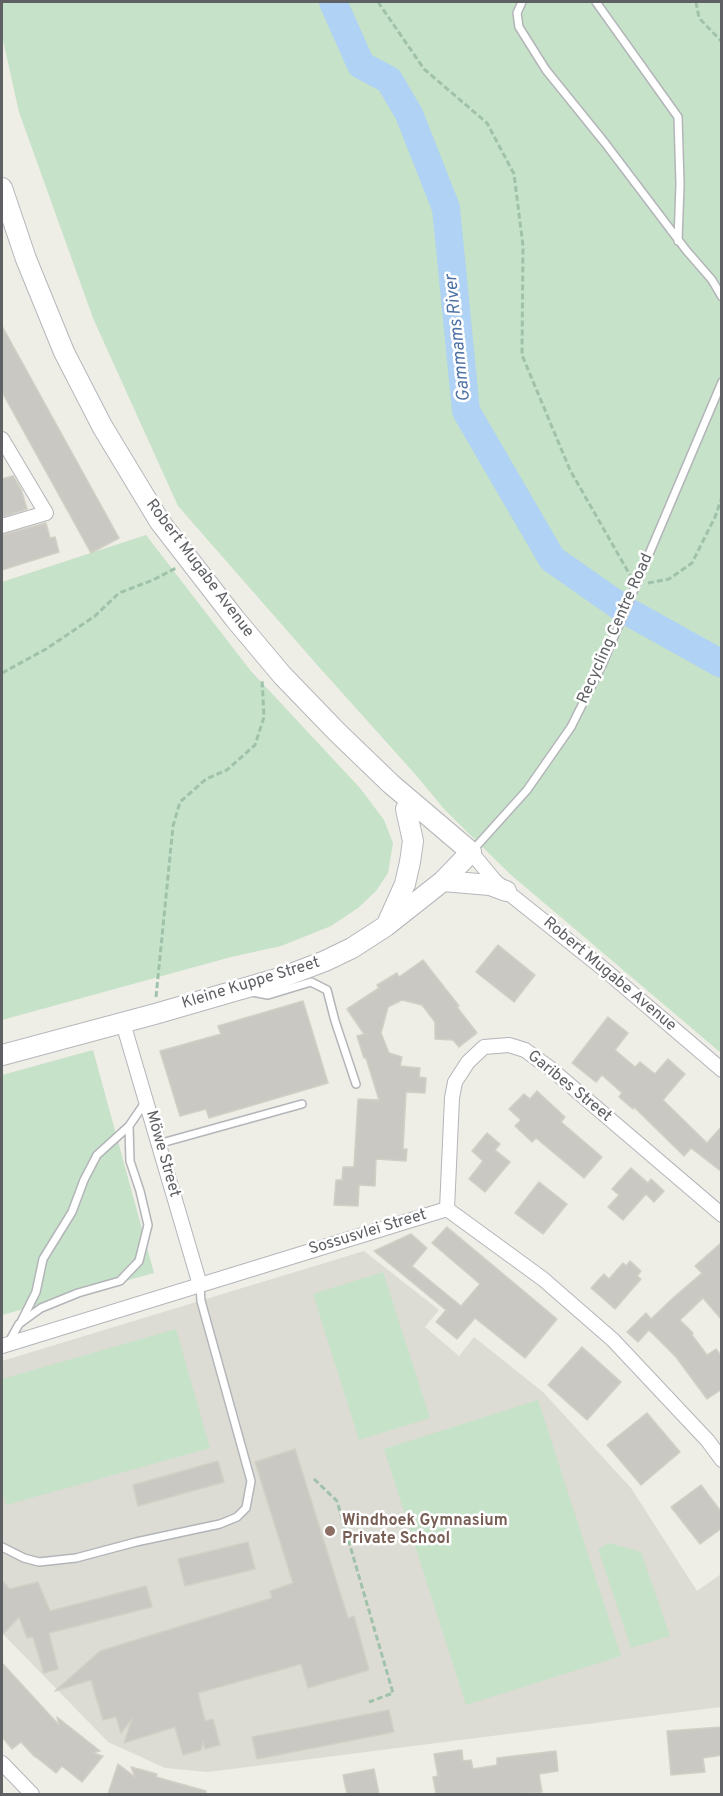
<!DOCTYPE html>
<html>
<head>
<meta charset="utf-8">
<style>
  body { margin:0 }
  #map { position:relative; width:723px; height:1796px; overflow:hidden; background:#eeede6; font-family:Overpass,sans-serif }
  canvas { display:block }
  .frame { position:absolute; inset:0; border:3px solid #5e6064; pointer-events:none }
</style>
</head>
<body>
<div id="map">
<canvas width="723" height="1796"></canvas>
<div class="frame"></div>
</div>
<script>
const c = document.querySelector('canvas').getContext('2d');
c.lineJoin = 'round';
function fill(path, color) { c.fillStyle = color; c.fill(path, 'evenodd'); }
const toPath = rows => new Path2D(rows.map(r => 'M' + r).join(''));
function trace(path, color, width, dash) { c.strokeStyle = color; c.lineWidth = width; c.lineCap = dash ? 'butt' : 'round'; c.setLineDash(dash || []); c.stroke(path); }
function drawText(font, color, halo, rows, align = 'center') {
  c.font = font + ' Overpass,sans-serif'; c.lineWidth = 5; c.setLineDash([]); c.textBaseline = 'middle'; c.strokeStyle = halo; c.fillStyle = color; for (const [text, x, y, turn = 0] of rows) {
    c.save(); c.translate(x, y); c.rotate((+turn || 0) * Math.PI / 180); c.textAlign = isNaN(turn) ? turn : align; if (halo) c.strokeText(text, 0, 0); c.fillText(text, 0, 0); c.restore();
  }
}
const education = toPath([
  [364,1251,439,1310,425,1327,459,1356,474,1337,543,1392,631,1488,697,1591,721,1574,721,1707,208,1772,165,1768,108,1742,2,1633,2,1361]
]);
const green = toPath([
  [2,2,721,2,721,1053,510,874,445,810,415,774,319,667,178,506,93,318,19,112,2,36],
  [146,535,250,670,360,788,384,820,393,843,388,873,376,891,358,908,331,926,281,946,231,957,2,1020,2,582],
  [93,1050,154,1273,2,1315,2,1075],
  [383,1272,430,1418,359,1440,313,1294],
  [176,1329,210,1448,6,1505,2,1492,2,1379],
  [538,1400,621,1656,466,1705,384,1449],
  [609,1543,641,1552,670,1636,631,1648,598,1549]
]);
const river = toPath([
  [333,2,361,65,389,80,409,114,446,208,466,411,552,559,625,610,722,664]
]);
const building = toPath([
  [2,326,119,538,91,553,2,392,2,326],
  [13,476,21,489,27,509,2,517,2,479,13,476],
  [46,523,50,538,55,537,59,552,2,570,2,535,46,523],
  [498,945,535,975,514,1002,476,972,498,945],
  [423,960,459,1006,457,1007,477,1033,459,1047,453,1040,435,1039,435,1022,422,1005,402,1000,388,1007,381,1033,389,1053,402,1057,400,1066,420,1068,419,1077,426,1078,425,1093,406,1092,403,1149,407,1149,406,1161,376,1159,375,1186,359,1185,358,1206,334,1205,336,1180,342,1180,343,1167,354,1167,358,1099,379,1100,366,1058,364,1058,357,1036,364,1034,347,1009,379,988,377,985,397,973,399,977,423,960],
  [303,1001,328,1083,209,1118,206,1109,180,1116,160,1051,221,1034,218,1026,303,1001],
  [608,1017,628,1033,615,1050,635,1067,640,1062,655,1074,668,1059,685,1074,663,1100,707,1143,722,1126,722,1172,691,1148,684,1156,634,1107,633,1109,619,1097,622,1093,602,1075,596,1082,572,1063,608,1017],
  [537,1091,565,1117,561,1122,602,1157,584,1178,536,1138,532,1142,515,1126,521,1120,509,1109,524,1094,530,1099,537,1091],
  [487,1133,500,1144,495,1150,510,1162,485,1192,469,1179,483,1161,472,1151,487,1133],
  [631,1168,648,1183,651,1179,664,1191,654,1202,646,1194,623,1220,608,1207,619,1195,612,1189,631,1168],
  [539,1182,567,1204,543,1234,515,1213,539,1182],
  [447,1227,557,1319,525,1358,475,1318,457,1339,436,1322,446,1310,374,1251,411,1234,427,1248,412,1266,461,1306,480,1284,432,1243,447,1227],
  [722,1242,722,1320,703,1298,680,1320,693,1333,692,1335,707,1355,716,1349,722,1357,722,1389,707,1399,676,1357,649,1330,638,1342,627,1332,646,1313,651,1319,673,1298,702,1273,695,1266,722,1242],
  [630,1261,641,1271,637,1276,641,1279,615,1309,591,1288,604,1274,609,1279,623,1263,626,1266,630,1261],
  [582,1347,621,1382,587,1420,548,1385,582,1347],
  [647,1413,680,1452,641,1485,607,1445,647,1413],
  [295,1449,348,1618,354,1616,369,1670,308,1688,301,1664,198,1693,205,1721,213,1719,220,1745,205,1749,203,1742,201,1750,183,1755,175,1727,124,1743,132,1719,121,1733,116,1717,103,1720,91,1680,55,1691,100,1651,272,1598,270,1591,293,1583,255,1462,295,1449],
  [218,1461,224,1482,138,1506,133,1485,218,1461],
  [701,1485,722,1513,722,1528,700,1544,671,1507,701,1485],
  [248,1542,255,1569,185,1586,178,1559,248,1542],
  [2,1581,10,1589,38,1582,50,1611,146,1586,152,1607,49,1633,58,1669,44,1673,33,1637,27,1638,19,1617,2,1635,2,1581],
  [2,1663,59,1725,57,1717,100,1751,93,1753,103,1756,82,1782,62,1766,56,1773,36,1757,35,1757,21,1742,12,1749,2,1737,2,1663],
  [389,1710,394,1732,257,1759,252,1737,389,1710],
  [722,1727,722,1755,703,1758,705,1772,671,1775,667,1731,722,1727],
  [462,1750,463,1761,471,1760,473,1769,497,1765,497,1758,556,1751,558,1771,539,1774,542,1792,522,1794,436,1794,433,1777,438,1776,434,1754,462,1750],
  [118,1764,135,1777,131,1767,157,1774,156,1777,206,1791,206,1794,108,1794,118,1764],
  [374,1769,379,1794,347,1794,343,1775,374,1769]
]);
const path = toPath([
  [378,2,424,69,487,123,514,174,523,246,522,355,570,470,630,575],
  [696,2,699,18,722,42],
  [648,583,669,579,692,563,715,517,722,497],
  [2,673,46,649,95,616,119,593,153,580,176,568],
  [156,997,173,826,180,802,206,779,227,770,255,745,264,717,262,679],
  [314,1479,337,1501,393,1693,369,1702]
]);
const lane = toPath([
  [522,2,517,13,519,27,546,70,605,143,686,250,712,280,722,297],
  [596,2,678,117,680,184,678,241],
  [473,850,527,790,571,727,602,665,722,382],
  [252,992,268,995,311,982,327,990,335,1021,356,1084],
  [158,1144,302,1104],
  [21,1322,36,1292,43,1259,72,1212,84,1180,97,1155,129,1126],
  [9,1342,19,1324,41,1308,78,1293,120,1281,139,1261,148,1225,140,1191,130,1161,129,1126,146,1101],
  [2,1547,24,1558,39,1562,76,1558,136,1542,220,1524,237,1517,246,1508,251,1481,201,1301,200,1285]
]);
const street = toPath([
  [2,439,46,513,2,526],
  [471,852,495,881,506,891,605,970,722,1070],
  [123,1023,200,1285],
  [447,1209,452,1098,455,1082,468,1062,484,1047,509,1045,525,1050,551,1069,722,1215],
  [2,1346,447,1209,543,1279,613,1340,708,1441,722,1460],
  [2,1763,32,1794]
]);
const secondary = toPath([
  [2,188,26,259,64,352,102,426,160,522,235,619,282,675,337,732,391,784,471,852,443,881,386,926,352,948,325,961,283,977,155,1014,2,1055],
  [443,881,490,885,506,891],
  [387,924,405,884,410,862,413,841,406,809]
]);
const markers = [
  [330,1531,6,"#8d6e63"]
];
const streetNames = [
  ["Robert Mugabe Avenue",199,569,53],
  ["Recycling Centre Road",616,629,-66],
  ["Robert Mugabe Avenue",609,975,40],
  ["Kleine Kuppe Street",251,984,-17],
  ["Garibes Street",569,1087,39],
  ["Möwe Street",162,1154,74],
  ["Sossusvlei Street",368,1233,-17]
];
const educationNames = [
  ["Windhoek Gymnasium",342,1522],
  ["Private School",342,1540]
];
const waterNames = [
  ["Gammams River",459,338,-96]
];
fill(education, '#dddcd4');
fill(green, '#c6e2c8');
trace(river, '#b0d2f4', 28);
fill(building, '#c9c8c2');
trace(building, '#d2cfc5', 1.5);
trace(lane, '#b3b5b9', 10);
trace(street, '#b3b5b9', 16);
trace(secondary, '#b5b7bb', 22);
trace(path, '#a0c2ab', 3, [6, 3]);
trace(lane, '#fff', 7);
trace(street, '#fff', 14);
trace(secondary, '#fff', 20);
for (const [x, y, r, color] of markers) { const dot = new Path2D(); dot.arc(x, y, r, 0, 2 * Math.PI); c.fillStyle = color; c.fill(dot); trace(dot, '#fff', 2); }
drawText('16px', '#5e6064', '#fff', streetNames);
drawText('bold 16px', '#785e54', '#fff', educationNames, 'left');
drawText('italic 18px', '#4f73a4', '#fff', waterNames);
</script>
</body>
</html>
